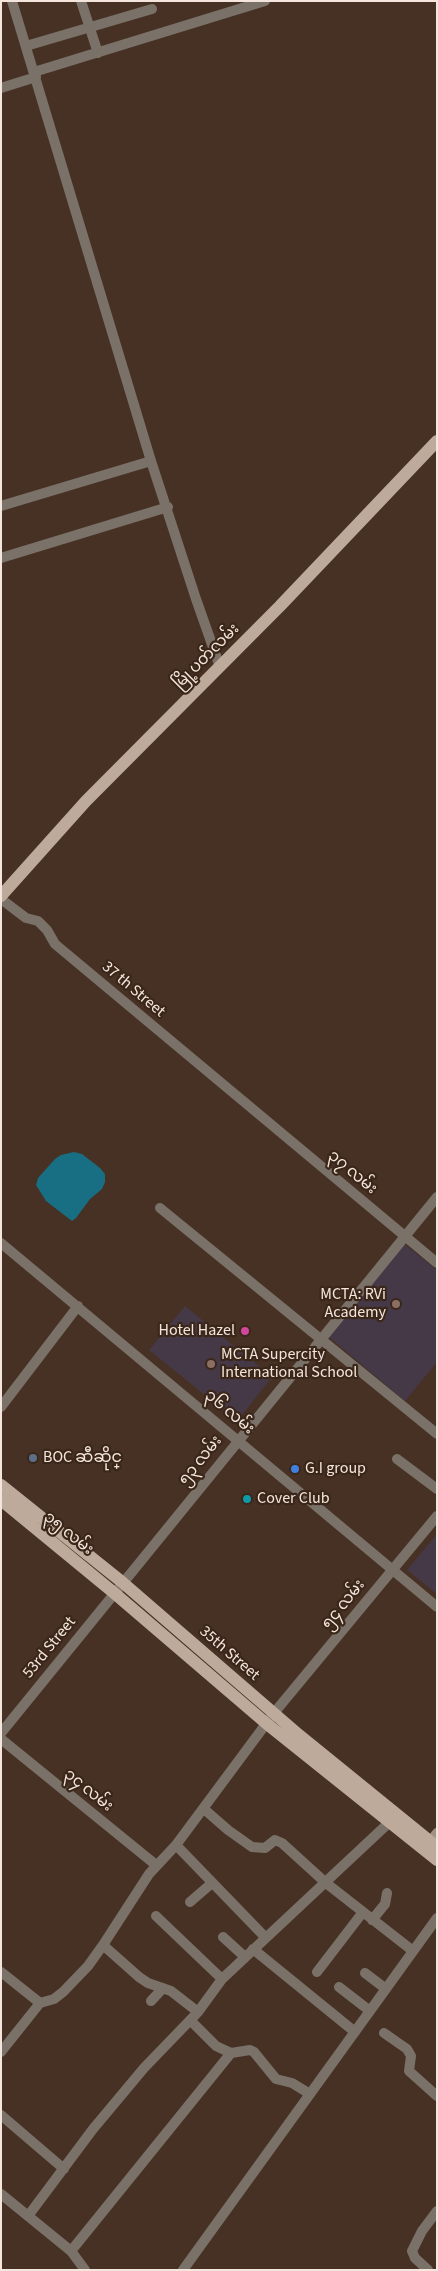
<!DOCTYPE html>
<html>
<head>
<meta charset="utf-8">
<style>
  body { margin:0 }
  #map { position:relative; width:438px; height:2271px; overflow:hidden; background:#463124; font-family:"Source Sans 3",sans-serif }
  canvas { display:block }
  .frame { position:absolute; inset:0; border:2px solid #f4e6dd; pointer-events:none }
</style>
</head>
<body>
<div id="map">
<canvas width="438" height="2271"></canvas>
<div class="frame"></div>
</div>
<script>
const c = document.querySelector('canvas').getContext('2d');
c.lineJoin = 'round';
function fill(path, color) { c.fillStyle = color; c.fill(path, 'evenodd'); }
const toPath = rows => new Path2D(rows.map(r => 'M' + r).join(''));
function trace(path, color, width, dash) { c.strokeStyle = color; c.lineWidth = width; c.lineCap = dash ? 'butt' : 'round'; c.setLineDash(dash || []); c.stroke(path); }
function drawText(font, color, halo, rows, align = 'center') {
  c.font = font + ' "Source Sans 3","Noto Sans Myanmar",sans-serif'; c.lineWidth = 4.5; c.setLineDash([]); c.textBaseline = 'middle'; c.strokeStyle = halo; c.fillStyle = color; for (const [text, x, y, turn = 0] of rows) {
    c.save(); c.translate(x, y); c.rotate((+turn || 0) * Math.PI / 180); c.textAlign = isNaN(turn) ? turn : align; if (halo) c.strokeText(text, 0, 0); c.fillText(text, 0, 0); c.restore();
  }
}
const commercial = toPath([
  [404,1244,437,1270,437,1362,405,1401,329,1337],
  [185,1306,272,1377,237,1421,149,1350],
  [437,1534,437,1594,407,1570]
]);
const water = toPath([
  [74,1152,82,1154,100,1168,105,1174,105,1182,102,1189,90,1199,76,1218,72,1221,46,1201,36,1185,38,1178,55,1159,61,1155]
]);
const minor = toPath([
  [12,1,151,461,196,599,220,667],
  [81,1,98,53],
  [26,46,152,9],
  [34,72,265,1],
  [1,88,36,77],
  [1,506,151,461],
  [1,558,168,507],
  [1,899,26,918,38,921,47,930,55,944,437,1263],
  [160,1208,437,1434],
  [1,1243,437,1607],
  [1,1407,78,1306],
  [397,1459,437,1489],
  [1,1733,437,1197],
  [1,1739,156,1865],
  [204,1809,228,1830,252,1847,265,1848,275,1840,282,1843,326,1883,413,1951],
  [176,1845,274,1713,437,1516],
  [190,1902,212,1883],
  [156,1916,222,1979],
  [372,1920,385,1904,387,1893],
  [223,1937,245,1957],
  [103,1945,149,1874,176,1845,265,1937],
  [253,1949,355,2032],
  [1,1972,40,2003],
  [317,1972,363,1912],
  [365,1973,386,1989],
  [339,1987,370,2011],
  [151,2001,163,1988],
  [190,2020,216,2046,231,2053,250,2050,254,2052,276,2079,292,2083,310,2094],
  [384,2033,407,2049,411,2056,409,2071,437,2096],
  [1,2052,40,2003,54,1999,63,1992,88,1966,103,1945,139,1977,148,1983,171,1991,198,2012],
  [1,2115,64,2169],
  [1,2194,71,2251,85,2270],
  [28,2216,93,2129,144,2068,198,2012,222,1979,395,1817],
  [71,2251,231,2053],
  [183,2270,437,1918],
  [428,2270,415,2258,412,2251,422,2231,437,2211]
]);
const secondary = toPath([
  [426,1847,437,1833]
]);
const primary = toPath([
  [1,896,86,801,280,606,437,441],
  [1,1485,122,1582,299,1735,437,1847],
  [1,1500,113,1592,267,1724,437,1860]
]);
const markers = [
  [396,1304,5,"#8d6e63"],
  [245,1331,5,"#d1479c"],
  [211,1364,5,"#8d6e63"],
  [33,1458,5,"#5c6f8a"],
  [295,1469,5,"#3f7fe0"],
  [247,1499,5,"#0f9aa8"]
];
const streetNames = [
  ["မြို့ပတ်လမ်း",207,657,-45],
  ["37 th Street",133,990,40],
  ["၃၇ လမ်း",352,1173,40],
  ["၃၆ လမ်း",229,1413,40],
  ["၅၃ လမ်း",201,1461,-51],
  ["၃၅ လမ်း",68,1534,39],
  ["၅၄ လမ်း",344,1605,-51],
  ["53rd Street",50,1648,-51],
  ["35th Street",229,1654,41],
  ["၃၄ လမ်း",88,1791,39]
];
const poiNames = [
  ["MCTA: RVi",386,1295,"right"],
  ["Academy",386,1313,"right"],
  ["Hotel Hazel",235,1331,"right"],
  ["MCTA Supercity",221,1355],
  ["International School",221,1373],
  ["BOC ဆီဆိုင္",43,1458],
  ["G.I group",305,1469],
  ["Cover Club",257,1499]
];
fill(commercial, '#463947');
fill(water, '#186f83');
trace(minor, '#7a7169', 10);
trace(secondary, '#a19185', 10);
trace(primary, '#beaa9a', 12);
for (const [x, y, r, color] of markers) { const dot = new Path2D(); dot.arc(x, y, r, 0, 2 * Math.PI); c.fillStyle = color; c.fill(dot); trace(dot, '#3b271a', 2); }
drawText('16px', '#f4e6dd', '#3b271a', streetNames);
drawText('16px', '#f4e6dd', '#3b271a', poiNames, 'left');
</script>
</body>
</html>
